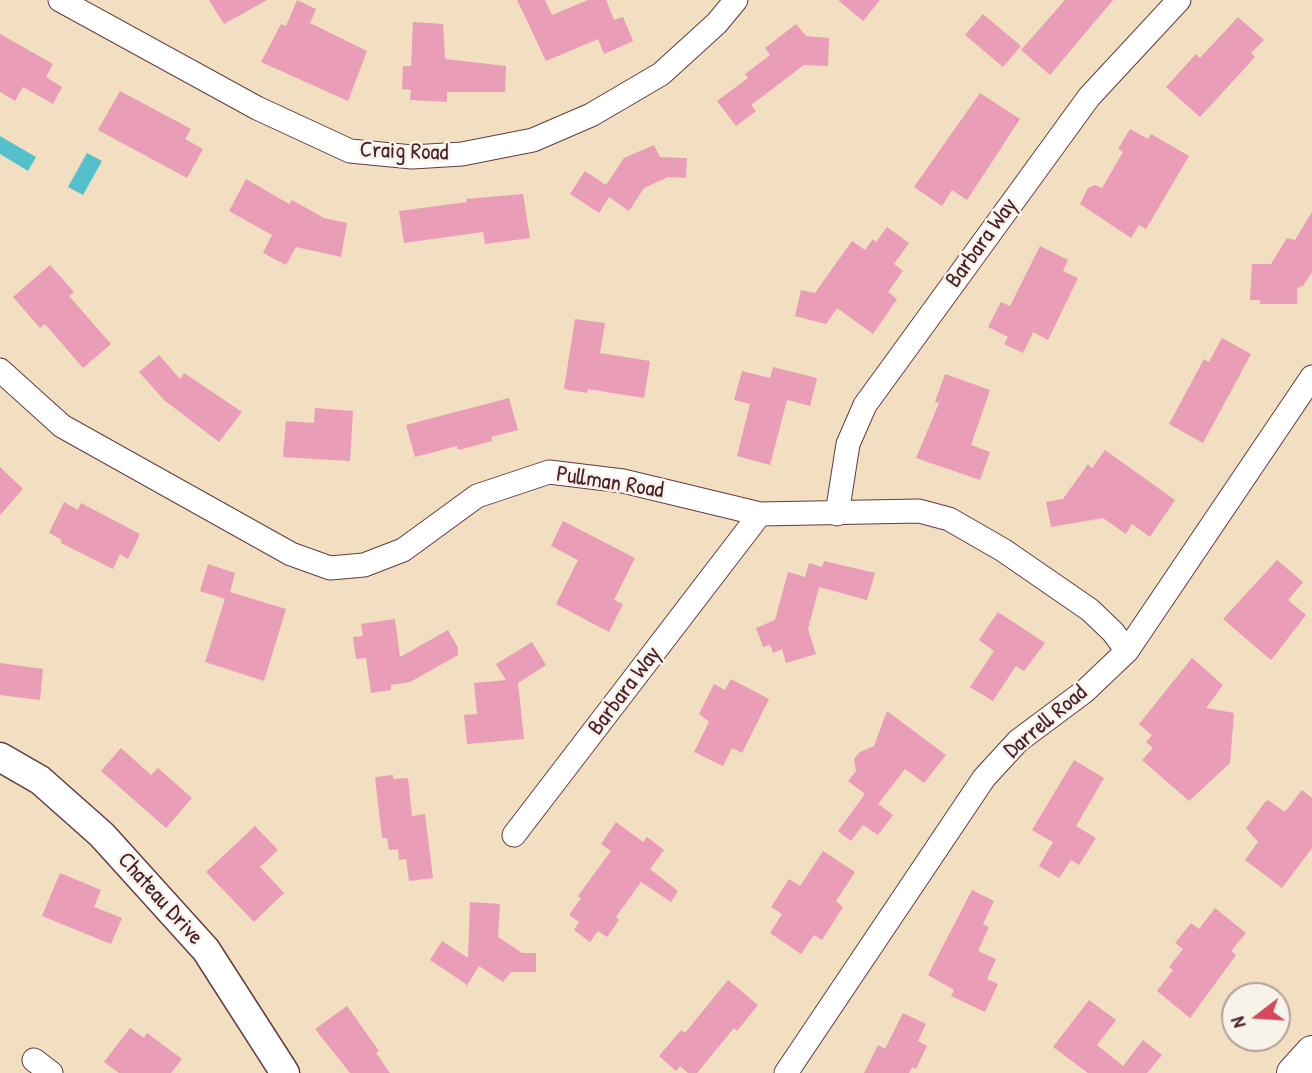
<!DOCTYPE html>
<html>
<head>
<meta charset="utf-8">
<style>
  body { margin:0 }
  #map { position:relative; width:1312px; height:1073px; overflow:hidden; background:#f2dec0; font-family:"Patrick Hand",sans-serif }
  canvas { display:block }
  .north { position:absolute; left:1221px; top:982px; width:70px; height:70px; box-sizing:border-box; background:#f7f3e8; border:2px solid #b29e9c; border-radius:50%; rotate:253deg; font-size:19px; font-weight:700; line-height:28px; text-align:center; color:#4a1f2b }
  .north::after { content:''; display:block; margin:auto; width:24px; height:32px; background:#d1495b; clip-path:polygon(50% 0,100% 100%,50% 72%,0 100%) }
</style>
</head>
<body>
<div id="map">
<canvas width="1312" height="1073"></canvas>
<div class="north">N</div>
</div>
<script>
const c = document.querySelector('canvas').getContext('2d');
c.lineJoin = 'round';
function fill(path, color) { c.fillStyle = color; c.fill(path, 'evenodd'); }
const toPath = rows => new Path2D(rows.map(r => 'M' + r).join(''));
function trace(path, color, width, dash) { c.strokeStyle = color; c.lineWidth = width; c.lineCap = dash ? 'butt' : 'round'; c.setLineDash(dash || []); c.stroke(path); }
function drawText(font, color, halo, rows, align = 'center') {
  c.font = font + ' "Patrick Hand",sans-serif'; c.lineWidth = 5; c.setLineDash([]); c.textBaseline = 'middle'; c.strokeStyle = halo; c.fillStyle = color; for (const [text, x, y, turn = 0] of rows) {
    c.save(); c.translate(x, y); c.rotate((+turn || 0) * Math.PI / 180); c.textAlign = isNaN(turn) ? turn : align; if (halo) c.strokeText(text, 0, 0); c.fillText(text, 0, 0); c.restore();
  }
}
const water = toPath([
  [0,136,36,157,28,171,0,154],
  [87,153,102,161,83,195,68,187]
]);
const building = toPath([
  [209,0,267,0,224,24],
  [297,0,316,9,310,23,367,51,348,101,261,62,281,24,286,26],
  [517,0,545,0,552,15,588,0,606,0,614,20,623,17,633,41,604,54,598,39,546,61],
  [838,0,880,0,863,21],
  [1065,0,1113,0,1050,75,1021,50],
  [983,14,1021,46,1003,67,965,35],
  [1238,17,1264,40,1251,53,1255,57,1200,117,1166,87,1196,54,1200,58],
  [413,22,443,24,445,59,506,66,505,92,447,92,447,102,410,100,411,90,402,89,403,66,411,66],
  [796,24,806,36,829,38,828,66,804,65,751,105,756,111,736,126,717,101,748,78,745,74,770,55,765,48],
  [0,34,53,64,46,77,62,87,53,104,23,87,15,101,0,92],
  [120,91,191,129,185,139,203,149,187,178,98,130],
  [980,93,1020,119,967,200,952,190,942,206,914,187],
  [1130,129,1148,139,1151,134,1189,156,1146,229,1139,225,1131,238,1080,204,1088,188,1095,185,1102,188,1123,152,1118,149],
  [654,145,660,157,687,158,686,178,668,177,644,188,629,211,609,197,599,213,570,194,585,171,606,185,624,158],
  [246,179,289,204,292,200,324,218,347,223,341,257,296,247,286,265,263,253,272,235,229,211],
  [523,194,530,238,485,244,483,232,404,243,399,211,467,202,466,199],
  [1312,212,1312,272,1303,286,1297,288,1297,304,1260,304,1260,300,1250,300,1252,264,1271,264,1287,238,1295,240],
  [887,227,909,243,894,264,903,271,888,292,897,299,873,334,837,308,826,324,795,316,801,290,815,293,852,241,865,250,873,239,876,242],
  [1040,246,1068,260,1063,271,1078,278,1048,340,1033,332,1023,353,1004,344,1008,337,988,327,1001,302,1010,306],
  [50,265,74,292,69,296,111,344,83,368,45,324,40,328,13,297],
  [575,319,605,323,600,353,650,361,644,398,588,389,587,393,564,389],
  [1222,338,1251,354,1203,443,1169,424,1204,359,1209,362],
  [159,355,180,379,184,373,242,412,219,442,164,400,139,372],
  [773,367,817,378,810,406,787,400,770,465,737,456,750,404,734,400,742,371,770,378],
  [945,374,990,390,971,445,990,452,980,480,916,458,939,403,935,402],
  [509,398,518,430,491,437,492,441,458,450,457,446,415,457,406,425],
  [315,408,353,411,350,461,283,457,286,421,314,423],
  [1105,450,1175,500,1150,537,1132,524,1126,534,1103,518,1051,527,1046,502,1063,499,1088,464,1092,468],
  [0,467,23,489,0,515],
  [64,502,78,510,81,503,140,534,128,559,120,554,113,569,61,543,62,540,49,533],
  [563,521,635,558,614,600,623,604,609,632,556,604,578,560,551,546],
  [1277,560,1303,582,1288,600,1306,615,1271,660,1223,619],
  [824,561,875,573,867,600,819,587,808,629,816,654,786,663,782,649,773,653,770,645,763,647,756,628,775,620,788,572,805,577,809,563,822,567],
  [208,564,235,573,230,592,286,609,264,681,205,662,225,599,200,591],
  [998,612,1045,643,1024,671,1016,666,993,701,970,687,994,651,979,640],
  [395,619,400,657,448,630,458,648,458,655,410,682,391,685,391,690,371,693,366,658,356,659,353,637,363,636,361,624],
  [532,642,546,665,518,683,524,739,467,744,464,715,477,714,474,683,506,680,496,664],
  [1192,658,1223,685,1206,708,1234,713,1230,763,1189,801,1142,760,1153,748,1146,742,1152,735,1139,724],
  [0,663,43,669,40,700,0,695],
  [731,679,769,699,742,753,732,748,723,766,694,752,709,722,699,714,714,684,725,690],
  [887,711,946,755,924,783,905,769,878,804,893,815,878,835,863,825,851,841,838,831,865,794,848,781,856,771,854,759,860,752,874,746],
  [121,748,151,775,158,768,192,798,166,828,101,771],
  [1074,760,1104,778,1076,826,1096,838,1079,865,1071,860,1059,878,1039,866,1053,842,1032,830],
  [393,775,393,779,408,778,412,816,425,814,433,878,409,881,406,859,399,860,398,849,389,850,387,838,382,838,375,777],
  [1302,790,1312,798,1312,848,1282,888,1245,860,1258,842,1246,828,1265,802,1268,800,1285,812],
  [616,822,643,842,647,837,664,850,650,869,678,891,671,902,641,882,616,917,619,920,607,937,598,931,590,942,574,930,579,922,569,915,581,898,578,896,611,851,601,844],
  [255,826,278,850,260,867,284,893,254,922,206,872],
  [823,851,855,872,836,901,843,907,822,940,814,935,801,954,770,933,782,914,771,907,789,879,800,886],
  [60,873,101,890,94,907,122,918,111,944,42,916],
  [972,890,994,901,983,924,989,927,978,951,996,959,987,979,998,984,985,1012,951,996,954,990,928,975],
  [470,902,500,904,498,937,522,953,536,953,536,972,511,972,503,982,479,966,466,987,466,984,430,960,442,941,468,958],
  [1215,908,1246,933,1231,951,1236,955,1190,1018,1157,991,1173,970,1169,967,1183,949,1175,943,1191,923,1199,929],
  [728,980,758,1005,737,1031,734,1028,697,1073,688,1073,680,1066,676,1071,659,1056,681,1030,685,1033],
  [1089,1000,1116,1020,1097,1045,1123,1066,1143,1040,1162,1055,1147,1073,1088,1073,1053,1047],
  [347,1006,379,1051,376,1053,390,1073,350,1073,315,1029],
  [903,1013,926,1024,918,1041,927,1046,916,1069,912,1067,909,1073,864,1073,878,1045,885,1049],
  [130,1028,144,1038,147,1033,182,1059,171,1073,119,1073,104,1062]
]);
const minor = toPath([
  [60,0,257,108,350,151,412,157,462,154,533,140,591,115,661,74,717,23,736,0],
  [0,370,62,426,291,554,330,568,364,565,403,550,477,496,549,472,623,481,760,514,919,511,949,519,1003,550,1090,610,1113,632,1127,651],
  [837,514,848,444,865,405,1089,97,1179,0],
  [514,835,760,514],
  [34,1060,51,1073],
  [786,1073,984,778,1018,741,1085,691,1127,651,1312,377]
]);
const tertiary = toPath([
  [0,757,40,780,102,835,206,950,285,1073]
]);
const secondary = toPath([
  [1293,1073,1312,1052]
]);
const streetNames = [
  ["Craig Road",404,152,2],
  ["Barbara Way",982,243,-54],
  ["Pullman Road",610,483,9],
  ["Barbara Way",625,691,-53],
  ["Darrell Road",1046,722,-40],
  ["Chateau Drive",160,899,48]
];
fill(water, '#53c0cb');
fill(building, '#e99db6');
trace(minor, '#633c41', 25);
trace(tertiary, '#633c41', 31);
trace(secondary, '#633c41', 34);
trace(minor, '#fff', 23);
trace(tertiary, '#fff', 28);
trace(secondary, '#fff', 32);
drawText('23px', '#4a1f2b', '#f7f3e8', streetNames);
</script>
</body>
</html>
